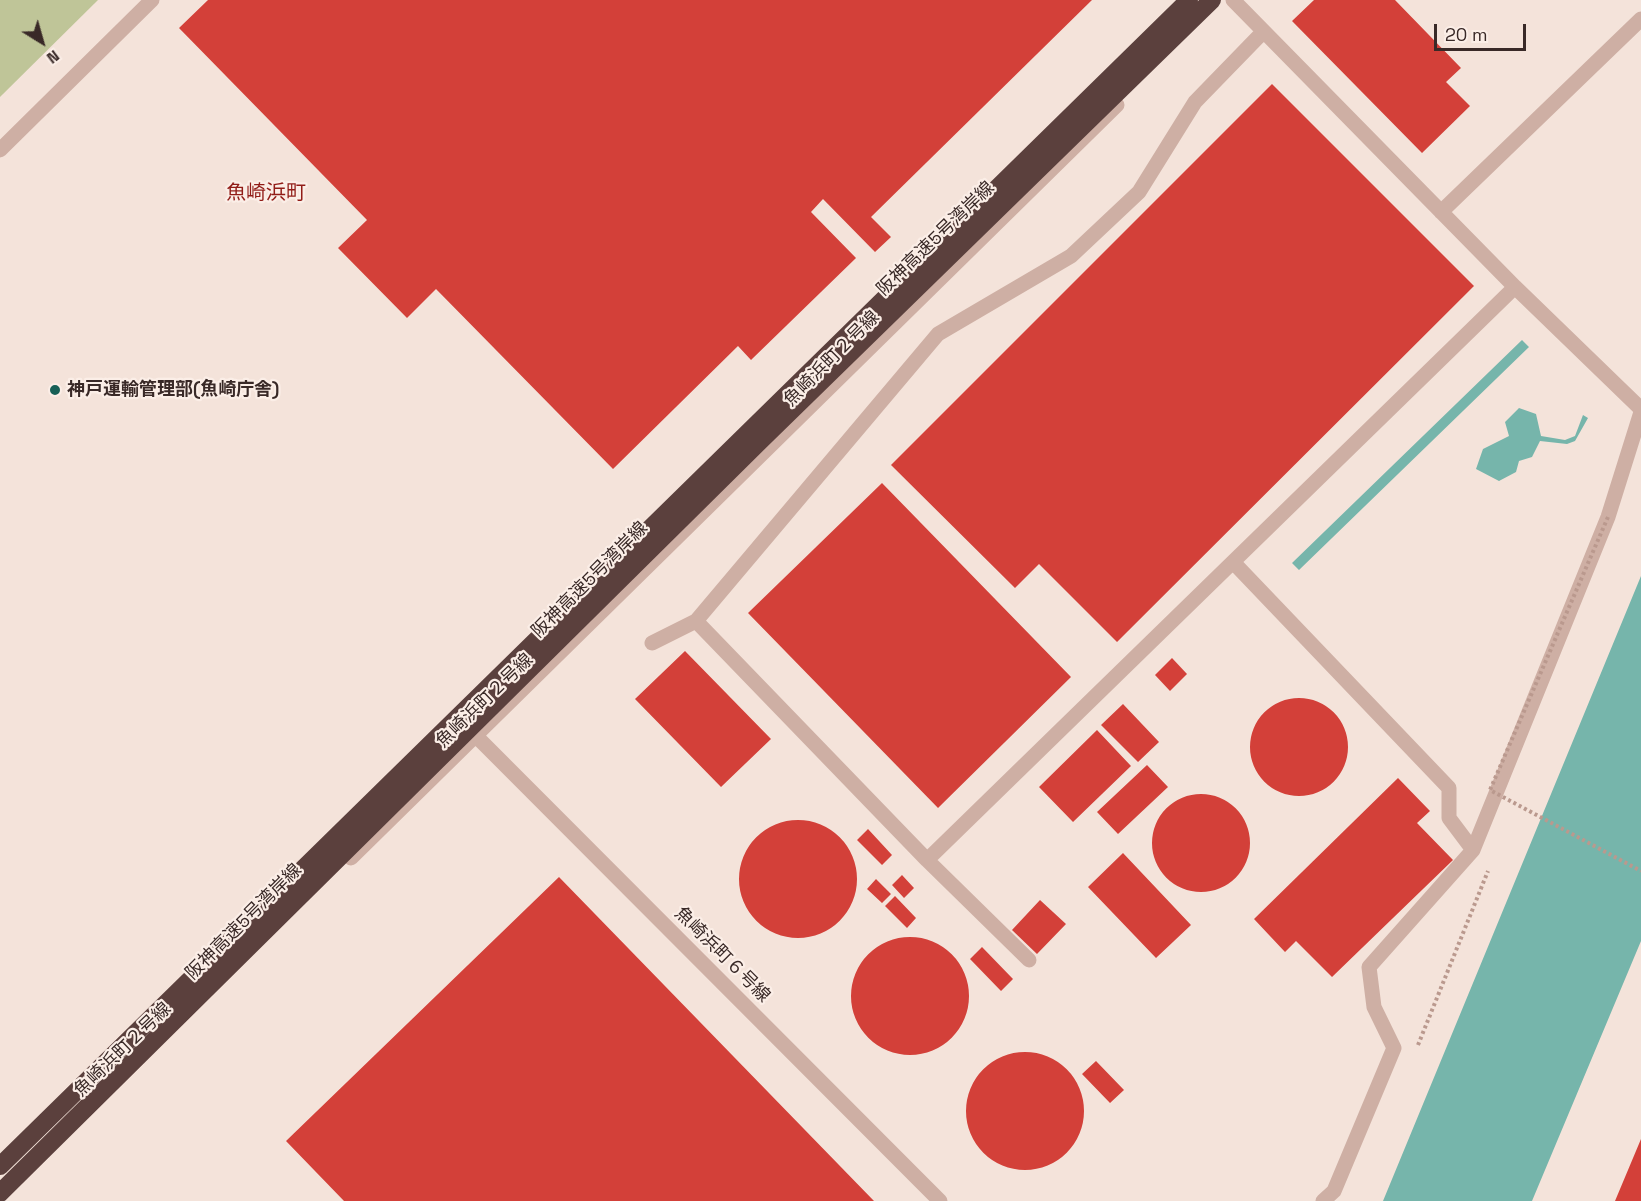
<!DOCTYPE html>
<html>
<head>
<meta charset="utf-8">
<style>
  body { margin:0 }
  #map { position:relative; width:1641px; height:1201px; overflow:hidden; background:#f4e3da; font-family:"Space Grotesk",sans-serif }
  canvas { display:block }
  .north { position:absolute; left:12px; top:12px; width:60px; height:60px; -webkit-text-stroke:4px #fbeee7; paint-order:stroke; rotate:143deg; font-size:16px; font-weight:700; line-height:24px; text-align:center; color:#392927 }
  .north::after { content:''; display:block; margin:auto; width:21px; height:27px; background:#392927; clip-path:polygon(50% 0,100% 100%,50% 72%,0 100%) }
  .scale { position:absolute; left:1434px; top:24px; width:92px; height:27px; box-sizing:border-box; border:3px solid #392927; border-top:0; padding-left:8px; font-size:18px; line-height:21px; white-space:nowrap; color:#392927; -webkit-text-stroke:4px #fbeee7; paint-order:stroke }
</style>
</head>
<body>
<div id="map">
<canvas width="1641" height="1201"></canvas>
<div class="north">N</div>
<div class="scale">20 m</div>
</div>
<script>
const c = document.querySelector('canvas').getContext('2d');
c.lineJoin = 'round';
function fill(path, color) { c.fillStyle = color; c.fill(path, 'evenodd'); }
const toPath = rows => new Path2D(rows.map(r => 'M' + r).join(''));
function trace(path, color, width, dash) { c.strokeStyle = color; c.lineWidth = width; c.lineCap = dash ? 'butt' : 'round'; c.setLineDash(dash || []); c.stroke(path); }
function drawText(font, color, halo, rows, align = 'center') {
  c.font = font + ' "Space Grotesk","Noto Sans JP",sans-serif'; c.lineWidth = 4.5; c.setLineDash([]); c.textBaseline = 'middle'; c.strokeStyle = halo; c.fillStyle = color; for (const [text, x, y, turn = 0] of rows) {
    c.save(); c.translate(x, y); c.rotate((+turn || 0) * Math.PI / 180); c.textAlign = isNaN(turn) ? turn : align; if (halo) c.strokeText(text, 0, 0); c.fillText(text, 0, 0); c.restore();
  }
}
const green = toPath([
  [0,0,98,0,0,97]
]);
const water = toPath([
  [1522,340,1529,347,1299,570,1292,563],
  [1519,408,1536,414,1541,436,1565,440,1575,436,1583,415,1588,418,1575,441,1567,444,1540,441,1532,457,1519,461,1516,472,1499,481,1476,469,1483,449,1509,436,1505,422],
  [1641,576,1641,941,1532,1201,1383,1201]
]);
const building = toPath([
  [208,0,1092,0,871,217,891,237,875,252,823,199,811,212,856,258,751,360,738,346,613,469,436,289,407,318,338,248,367,220,179,28],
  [1314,0,1395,0,1461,68,1446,82,1470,106,1422,153,1292,21],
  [1272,84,1474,286,1117,642,1039,564,1015,588,891,465],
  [882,483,1071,677,938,808,748,613],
  [685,651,771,739,721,787,635,699],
  [1172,658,1187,674,1170,691,1155,675],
  '1250 747a49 49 0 1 1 98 0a49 49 0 1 1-98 0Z',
  [1123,704,1159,742,1138,762,1101,725],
  [1097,730,1131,766,1073,822,1039,787],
  [1147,765,1168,787,1118,834,1097,812],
  [1398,778,1430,811,1417,823,1453,860,1332,977,1296,941,1285,952,1254,919],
  '1152 843a49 49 0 1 1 98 0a49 49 0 1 1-98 0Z',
  '739 879a59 59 0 1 1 118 0a59 59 0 1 1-118 0Z',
  [868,829,892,855,882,865,857,840],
  [1123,853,1191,925,1156,958,1088,887],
  [902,875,914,888,904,898,892,885],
  [559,877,874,1201,344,1201,286,1141],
  [876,879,891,894,882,903,867,889],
  [895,896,916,918,907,928,885,906],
  [1040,900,1066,924,1037,954,1012,930],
  '851 996a59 59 0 1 1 118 0a59 59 0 1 1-118 0Z',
  [982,947,1013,979,1001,991,970,959],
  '966 1111a59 59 0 1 1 118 0a59 59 0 1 1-118 0Z',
  [1096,1061,1124,1090,1110,1103,1082,1074],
  [1641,1139,1641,1201,1615,1201]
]);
const path = toPath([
  [1418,1045,1488,871]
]);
const minor = toPath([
  [1233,0,1515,287,1641,409],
  [0,150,152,0],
  [1441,212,1641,19],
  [1233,562,1449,788,1449,818,1473,850],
  [696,621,927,860,1029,960],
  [652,643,696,621,938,334,1071,256,1139,192,1195,102,1263,32],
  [477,737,940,1201],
  [351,858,1117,105],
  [927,860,1515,287],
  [1323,1201,1334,1191,1394,1048,1374,1007,1369,967,1473,850,1608,517,1641,412]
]);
const highway = toPath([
  [0,1166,1189,0],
  [0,1193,759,442,1212,0]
]);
const pathBridge = toPath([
  [1608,517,1490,790,1641,871]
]);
const markers = [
  [55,390,6,"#175f56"]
];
const streetNames = [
  ["阪神高速5号湾岸線",936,239,-44],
  ["魚崎浜町２号線",832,359,-45],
  ["阪神高速5号湾岸線",590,580,-45],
  ["魚崎浜町２号線",485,701,-44],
  ["阪神高速5号湾岸線",244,922,-45],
  ["魚崎浜町６号線",722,955,45],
  ["魚崎浜町２号線",123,1050,-44]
];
const poiNames = [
  ["神戸運輸管理部(魚崎庁舎)",67,390]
];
const neighbourhoodNames = [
  ["魚崎浜町",266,194]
];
fill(green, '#bfc598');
fill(water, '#76b5ab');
fill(building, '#d34039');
trace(path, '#ba998e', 4, [3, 3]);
trace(minor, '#ceafa4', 15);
trace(highway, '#5b403d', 18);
trace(pathBridge, '#ba998e', 4, [3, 3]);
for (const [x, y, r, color] of markers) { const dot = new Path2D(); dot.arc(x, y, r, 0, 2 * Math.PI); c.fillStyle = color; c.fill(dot); trace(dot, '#fbeee7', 2); }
drawText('18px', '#392927', '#fbeee7', streetNames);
drawText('bold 18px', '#392927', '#fbeee7', poiNames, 'left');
drawText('20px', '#911c17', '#fbeee7', neighbourhoodNames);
</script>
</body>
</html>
